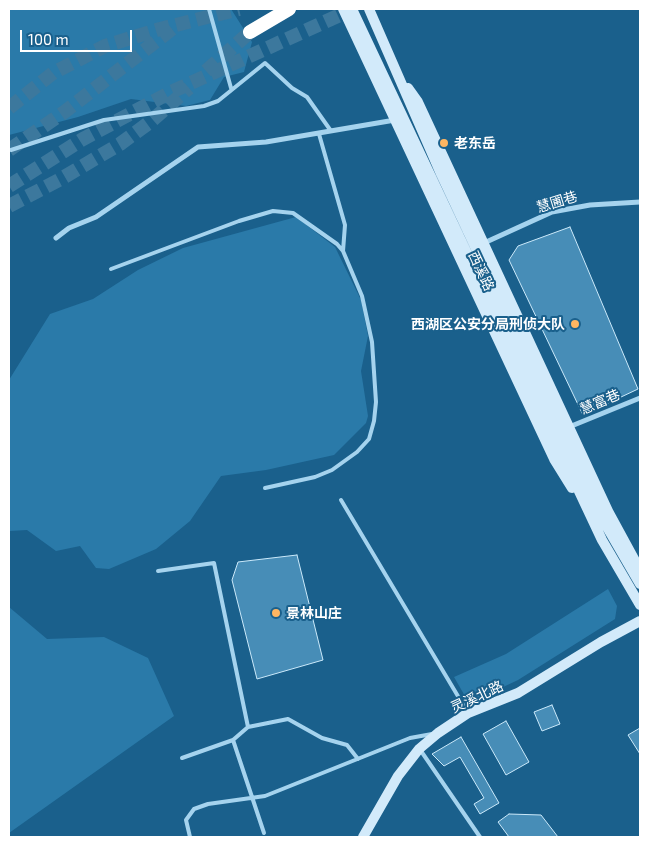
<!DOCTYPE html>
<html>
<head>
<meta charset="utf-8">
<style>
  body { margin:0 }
  #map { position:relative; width:649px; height:846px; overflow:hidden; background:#1a608c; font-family:"Exo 2",sans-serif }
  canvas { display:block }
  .frame { position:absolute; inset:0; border:10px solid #fff; pointer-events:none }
  .scale { position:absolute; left:20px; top:30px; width:112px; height:22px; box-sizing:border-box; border:2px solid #fff; border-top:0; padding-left:6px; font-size:15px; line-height:18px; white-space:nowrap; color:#fff; -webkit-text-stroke:4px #1a608c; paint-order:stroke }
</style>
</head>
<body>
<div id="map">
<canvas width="649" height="846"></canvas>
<div class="frame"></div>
<div class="scale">100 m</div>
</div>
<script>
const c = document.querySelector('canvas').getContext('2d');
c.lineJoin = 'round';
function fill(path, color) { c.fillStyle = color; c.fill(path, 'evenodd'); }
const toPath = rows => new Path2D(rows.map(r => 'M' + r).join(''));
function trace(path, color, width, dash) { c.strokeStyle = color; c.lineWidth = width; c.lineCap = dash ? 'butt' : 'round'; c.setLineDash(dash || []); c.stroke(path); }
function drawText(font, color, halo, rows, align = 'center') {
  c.font = font + ' "Exo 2","Noto Sans SC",sans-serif'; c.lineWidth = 4; c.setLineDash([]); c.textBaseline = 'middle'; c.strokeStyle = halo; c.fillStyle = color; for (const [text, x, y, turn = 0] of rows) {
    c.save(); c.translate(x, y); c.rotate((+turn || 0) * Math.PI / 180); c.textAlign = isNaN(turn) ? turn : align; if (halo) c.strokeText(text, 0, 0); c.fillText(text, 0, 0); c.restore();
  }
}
const green = toPath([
  [9,9,231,9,252,42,244,72,224,77,210,100,186,106,131,99,78,117,9,135],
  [296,217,335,247,361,300,368,336,361,371,368,416,366,423,334,455,266,470,221,476,190,521,156,549,109,569,96,568,80,546,56,551,27,530,9,531,9,380,50,314,93,299,138,270,183,248],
  [608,589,617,606,615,619,518,680,469,703,454,677,506,654],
  [9,607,47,639,104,637,148,658,174,716,9,833]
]);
const building = toPath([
  [570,227,638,389,583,415,509,260,518,246,570,227],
  [297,555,323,660,257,679,232,580,238,562,297,555],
  [552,705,560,724,542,731,534,712,552,705],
  [506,721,529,762,506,775,483,734,506,721],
  [640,728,640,754,628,735,640,728],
  [461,737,499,803,480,814,474,804,484,798,460,757,444,766,432,754,461,737],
  [509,814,541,815,558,837,509,837,498,822,509,814]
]);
const highwayTunnel = toPath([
  [206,71,250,32],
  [9,108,53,73,105,46,160,29,239,9],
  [9,150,63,113,172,29],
  [9,186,83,139,171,92,353,9],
  [9,206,59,180,120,144,150,122,189,88]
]);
const lane = toPath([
  [209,9,231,88],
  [319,134,345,225,343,251],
  [11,150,104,120,204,106,218,101,265,63,292,88,307,97,331,131],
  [111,269,239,221,273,211,293,213,337,244,343,251,362,296,372,342,376,402,374,421,369,439,357,452,332,470,315,477,265,488],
  [341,500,468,713],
  [158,571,214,563,248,727,233,740,264,833],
  [248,727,288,719,322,738,347,745,358,759],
  [421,751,480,837],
  [182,758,233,740],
  [190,837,186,820,194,809,208,804,265,796,410,738,432,734]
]);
const street = toPath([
  [56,238,69,228,96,217,198,147,266,142,395,120],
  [484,243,552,212,590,205,640,202],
  [569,427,640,398]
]);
const secondary = toPath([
  [343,9,554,459,572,488],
  [352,9,602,540,640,605],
  [369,9,441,174,604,522,640,584],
  [408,88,418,102,609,513,640,570],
  [363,837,398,776,419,749,438,733,468,713,518,693,601,642,640,621]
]);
const highway = toPath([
  [250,32,289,9]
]);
const markers = [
  [444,143,5,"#ffb662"],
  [575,324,5,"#ffb662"],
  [276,613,5,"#ffb662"]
];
const poiNames = [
  ["老东岳",454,143],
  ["西湖区公安分局刑侦大队",565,324,"right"],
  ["景林山庄",286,613]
];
const streetNames = [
  ["慧圃巷",557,202,-17],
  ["西溪路",481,271,65],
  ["慧富巷",600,402,-23],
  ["灵溪北路",477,697,-25]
];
fill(green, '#2a7aa9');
fill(building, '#478db7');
trace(building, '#cbe9fa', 1);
trace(highwayTunnel, '#3c789d', 14, [14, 7]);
trace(lane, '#a5d3ee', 4);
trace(street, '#a5d3ee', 5);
trace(secondary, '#d2eafa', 10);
trace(highway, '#fff', 14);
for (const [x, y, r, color] of markers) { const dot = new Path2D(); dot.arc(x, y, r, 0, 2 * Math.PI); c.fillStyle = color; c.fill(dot); trace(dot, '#1a608c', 2); }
drawText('bold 14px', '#fff', '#1a608c', poiNames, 'left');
drawText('14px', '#fff', '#1a608c', streetNames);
</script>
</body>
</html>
